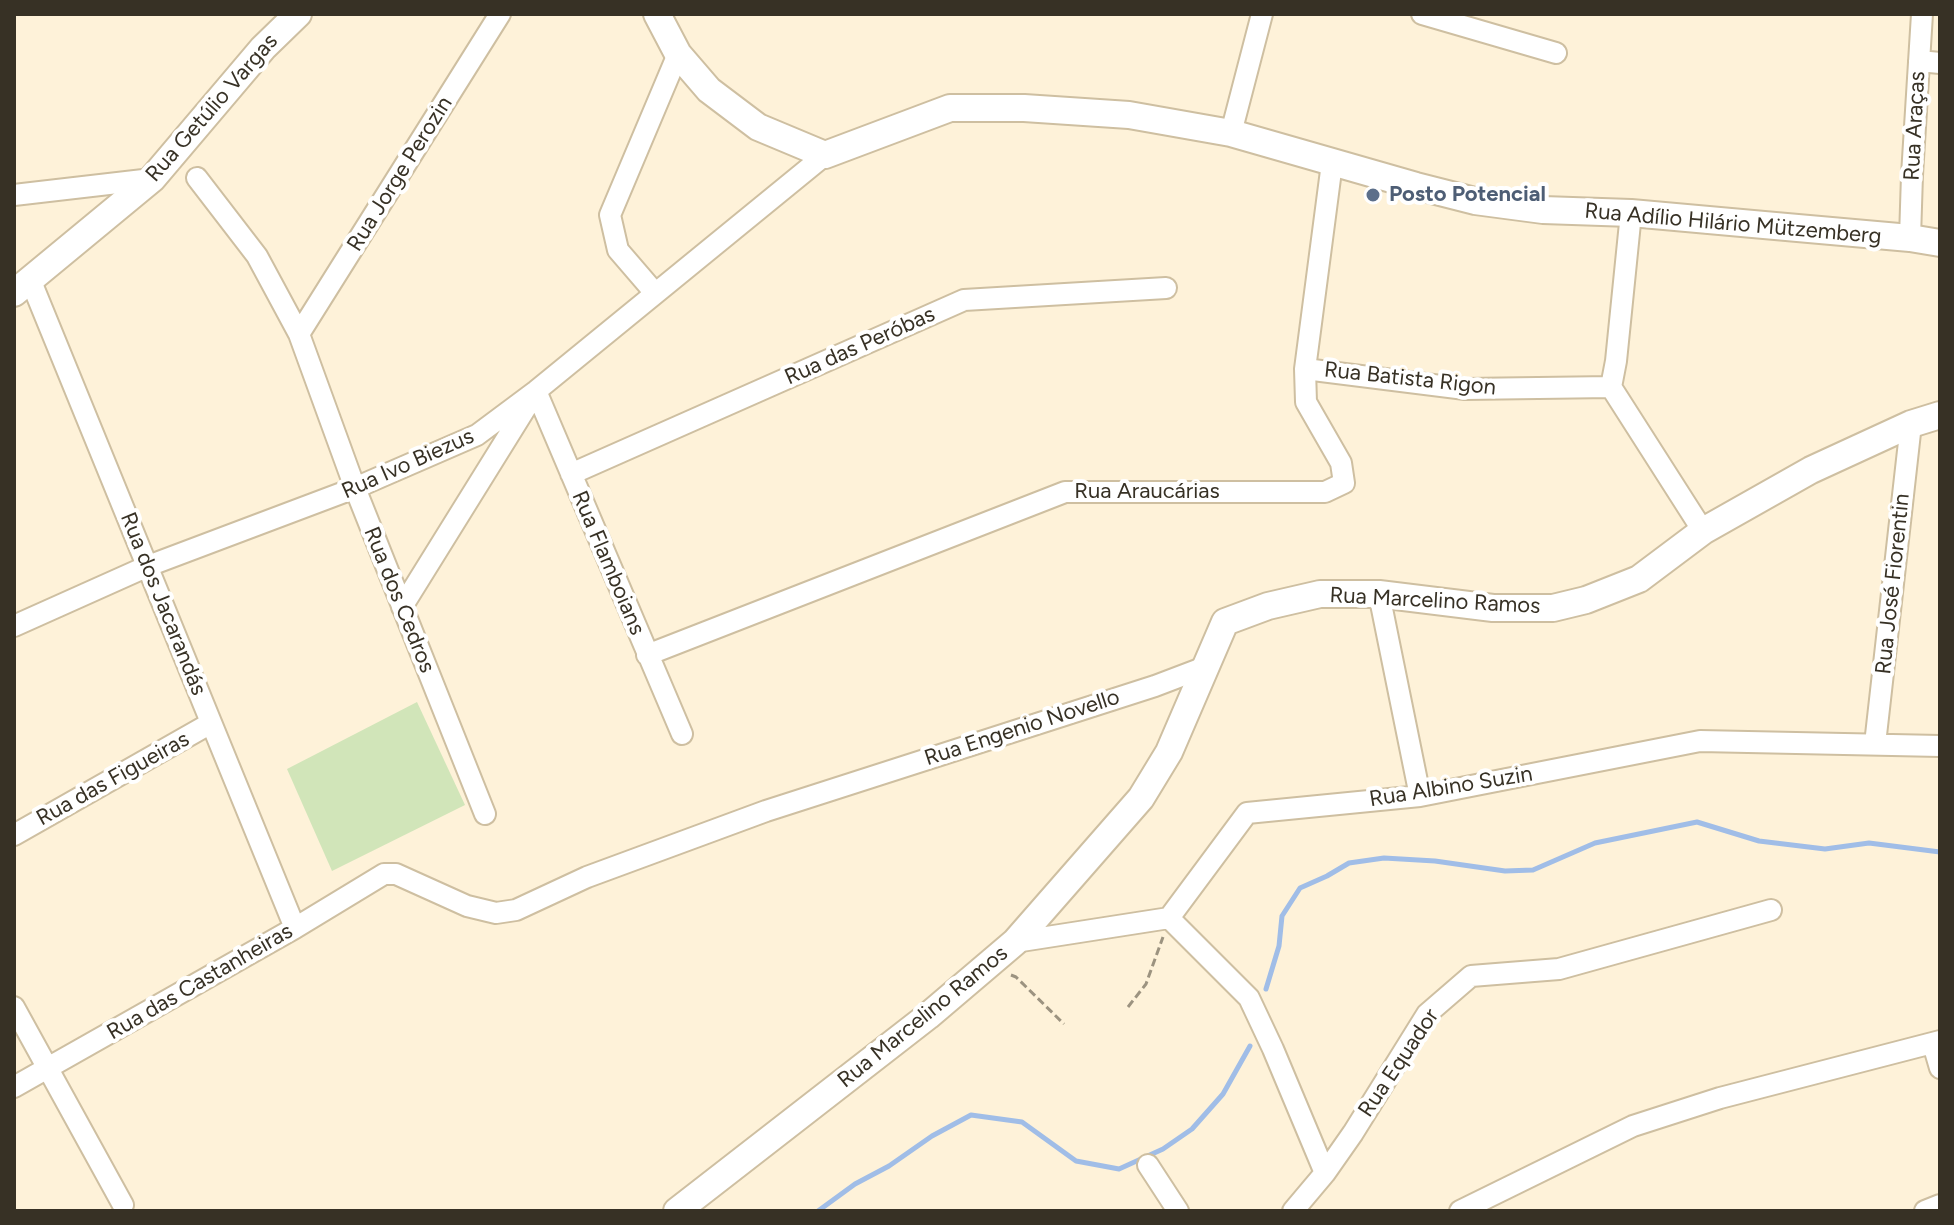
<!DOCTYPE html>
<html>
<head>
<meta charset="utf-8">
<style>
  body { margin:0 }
  #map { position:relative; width:1954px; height:1225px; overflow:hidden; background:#fef2d9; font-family:Figtree,sans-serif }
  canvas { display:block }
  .frame { position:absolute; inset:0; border:16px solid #373125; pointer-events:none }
</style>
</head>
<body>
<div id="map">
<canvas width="1954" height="1225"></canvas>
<div class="frame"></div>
</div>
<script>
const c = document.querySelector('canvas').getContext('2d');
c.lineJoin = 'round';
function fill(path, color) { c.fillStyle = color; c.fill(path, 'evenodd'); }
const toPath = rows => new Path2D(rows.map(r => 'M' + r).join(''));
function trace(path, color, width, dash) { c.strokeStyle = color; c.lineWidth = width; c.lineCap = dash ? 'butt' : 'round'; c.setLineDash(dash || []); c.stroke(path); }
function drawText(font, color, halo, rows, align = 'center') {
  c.font = font + ' Figtree,sans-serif'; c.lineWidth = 8; c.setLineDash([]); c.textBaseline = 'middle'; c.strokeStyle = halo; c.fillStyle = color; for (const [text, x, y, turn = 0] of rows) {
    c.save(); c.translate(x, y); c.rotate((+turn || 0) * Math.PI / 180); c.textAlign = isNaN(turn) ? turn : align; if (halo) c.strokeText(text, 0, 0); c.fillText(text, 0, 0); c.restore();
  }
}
const green = toPath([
  [417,702,465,805,332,871,287,769]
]);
const stream = toPath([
  [1266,989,1279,946,1282,916,1300,888,1327,876,1349,863,1384,858,1435,861,1505,871,1533,870,1595,843,1697,822,1759,841,1825,849,1869,843,1940,852],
  [818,1211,855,1184,889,1166,932,1136,971,1115,1022,1122,1076,1161,1119,1169,1163,1149,1192,1129,1223,1094,1250,1046]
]);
const path = toPath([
  [1011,975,1016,977,1064,1024],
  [1128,1007,1146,984,1163,937]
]);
const minor = toPath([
  [1422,14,1556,53],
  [1919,61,1940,63],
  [1231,133,1262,14],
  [197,178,257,256,299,334,355,488,485,814],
  [14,195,152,179],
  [1631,213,1616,361,1611,387,1703,531],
  [1910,238,1912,175,1922,14],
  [30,279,295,928],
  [655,293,618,250,610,215,678,54],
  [299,334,500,14],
  [1305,369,1465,389,1611,387],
  [536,391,682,734],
  [571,474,964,300,1166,288],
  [1379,594,1420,796],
  [402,607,530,401],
  [14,626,148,566,355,488,477,435,536,391,825,155],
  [647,655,1065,492,1325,492,1344,483,1341,463,1306,402,1305,369,1332,163],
  [1875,744,1911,424],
  [14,835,211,723],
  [1169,918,1249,998,1273,1049,1325,1173],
  [1015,942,1169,918,1247,813,1420,796,1700,741,1940,746],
  [14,1007,123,1205],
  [1933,1044,1940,1068],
  [14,1087,295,928,384,874,396,874,467,906,496,913,516,910,587,877,766,811,1155,686,1205,667],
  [1148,1165,1178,1211],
  [1293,1211,1325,1173,1353,1133,1427,1014,1471,976,1559,969,1771,910],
  [1460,1211,1633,1126,1720,1098,1940,1041],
  [1925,1211,1940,1205]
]);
const major = toPath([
  [657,14,678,54,709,90,758,127,825,155,950,108,1024,108,1129,115,1231,133,1416,186,1475,201,1543,210,1631,213,1764,225,1910,238,1940,243],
  [14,293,152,179,263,48,298,14],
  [677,1211,928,1016,1015,942,1141,798,1169,752,1225,622,1268,606,1320,594,1379,594,1493,608,1553,608,1586,600,1639,579,1703,531,1811,470,1911,424,1940,415]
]);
const markers = [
  [1373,195,8,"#5c6f8a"]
];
const streetNames = [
  ["Rua Getúlio Vargas",212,108,-49],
  ["Rua Araças",1915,126,-87],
  ["Rua Jorge Perozin",400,174,-58],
  ["Rua Adílio Hilário Mützemberg",1733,224,5],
  ["Rua das Peróbas",860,346,-24],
  ["Rua Batista Rigon",1410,379,6],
  ["Rua Ivo Biezus",408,464,-24],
  ["Rua Araucárias",1147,492],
  ["Rua Flamboians",608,563,67],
  ["Rua José Fiorentin",1893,584,-84],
  ["Rua dos Cedros",399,600,68],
  ["Rua Marcelino Ramos",1435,601,3],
  ["Rua dos Jacarandás",163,604,68],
  ["Rua Engenio Novello",1022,728,-18],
  ["Rua das Figueiras",113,779,-29],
  ["Rua Albino Suzin",1451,787,-9],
  ["Rua das Castanheiras",200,982,-30],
  ["Rua Marcelino Ramos",923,1017,-39],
  ["Rua Equador",1399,1063,-56]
];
const serviceNames = [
  ["Posto Potencial",1389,195]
];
fill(green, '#d1e5b9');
trace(stream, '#a0bde7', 5);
trace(minor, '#cebfa1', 24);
trace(major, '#cebfa1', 30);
trace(path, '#9c9380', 3, [8, 4]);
trace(minor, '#fff', 20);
trace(major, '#fff', 26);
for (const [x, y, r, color] of markers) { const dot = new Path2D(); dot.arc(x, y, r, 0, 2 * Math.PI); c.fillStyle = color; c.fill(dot); trace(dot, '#fff', 3); }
drawText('22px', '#373125', '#fff', streetNames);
drawText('bold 22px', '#4e5e75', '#fff', serviceNames, 'left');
</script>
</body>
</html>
